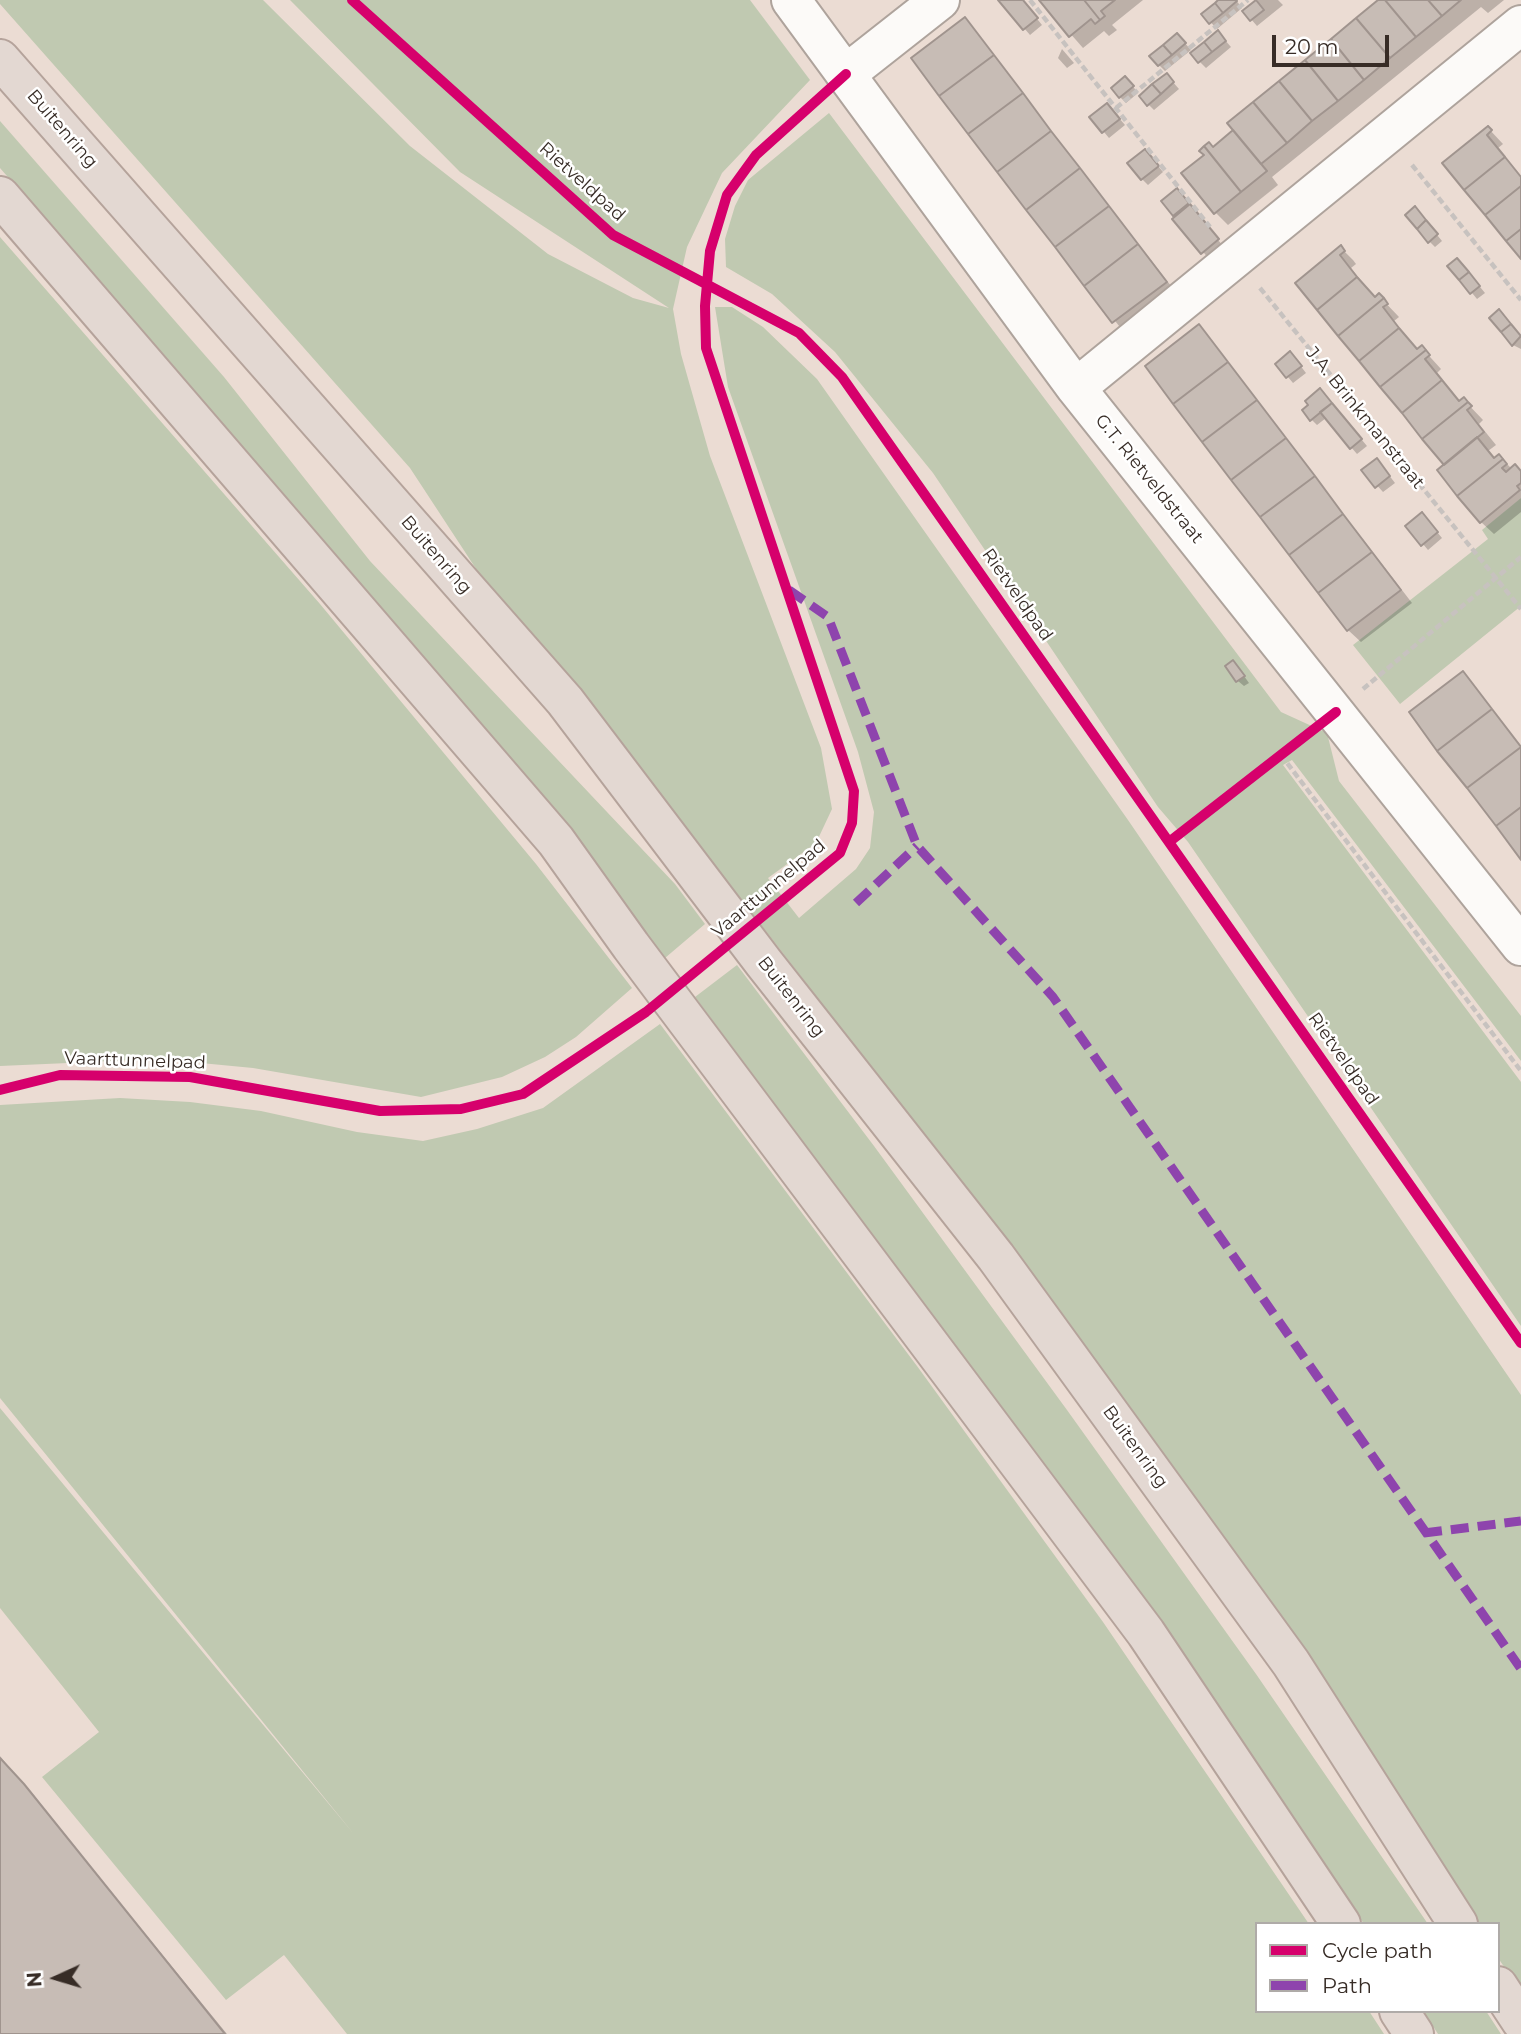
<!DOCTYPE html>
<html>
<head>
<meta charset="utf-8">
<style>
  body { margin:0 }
  #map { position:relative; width:1521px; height:2034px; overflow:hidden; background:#ebdcd3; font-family:Montserrat,sans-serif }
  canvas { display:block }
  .legend { position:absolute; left:1255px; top:1922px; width:245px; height:91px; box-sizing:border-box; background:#fff; border:2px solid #afaba8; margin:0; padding:9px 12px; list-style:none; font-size:21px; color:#372c26 }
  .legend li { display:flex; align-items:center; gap:14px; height:35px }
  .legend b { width:35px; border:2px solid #afaba8 }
  .north { position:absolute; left:21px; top:1943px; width:70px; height:70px; -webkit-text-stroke:5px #fff; paint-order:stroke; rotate:266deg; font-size:19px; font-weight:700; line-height:28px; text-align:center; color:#372c26 }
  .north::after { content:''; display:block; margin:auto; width:24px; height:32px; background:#372c26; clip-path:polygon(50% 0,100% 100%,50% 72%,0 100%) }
  .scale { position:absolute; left:1272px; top:35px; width:117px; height:32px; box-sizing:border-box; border:4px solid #372c26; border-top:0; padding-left:9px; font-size:21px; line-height:24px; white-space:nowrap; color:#372c26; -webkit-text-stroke:5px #fff; paint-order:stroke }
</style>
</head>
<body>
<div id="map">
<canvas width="1521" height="2034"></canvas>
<ul class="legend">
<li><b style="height:9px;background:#d6006c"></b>Cycle path</li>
<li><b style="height:9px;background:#8e44ad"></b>Path</li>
</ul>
<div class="north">N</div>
<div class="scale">20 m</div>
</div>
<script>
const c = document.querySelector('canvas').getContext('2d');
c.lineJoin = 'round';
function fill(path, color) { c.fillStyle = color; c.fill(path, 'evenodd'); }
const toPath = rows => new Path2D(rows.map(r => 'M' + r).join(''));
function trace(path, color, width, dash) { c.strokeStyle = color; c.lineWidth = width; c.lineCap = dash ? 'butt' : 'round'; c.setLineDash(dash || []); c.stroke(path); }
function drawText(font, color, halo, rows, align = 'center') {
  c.font = font + ' Montserrat,sans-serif'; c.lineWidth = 5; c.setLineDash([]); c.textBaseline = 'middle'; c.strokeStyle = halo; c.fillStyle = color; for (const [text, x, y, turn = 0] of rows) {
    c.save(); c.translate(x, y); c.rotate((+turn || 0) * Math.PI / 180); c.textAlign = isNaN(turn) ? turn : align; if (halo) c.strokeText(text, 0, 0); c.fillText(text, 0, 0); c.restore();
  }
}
const green = toPath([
  [0,0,263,0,410,146,548,254,633,298,669,308,460,172,290,0,750,0,810,80,722,173,687,247,673,309,681,354,710,456,821,748,832,809,816,843,768,878,799,918,856,869,870,848,874,812,858,752,728,387,715,307,732,307,763,327,817,379,1128,820,1521,1395,1521,1991,1498,1958,1498,1924,1475,1924,1195,1505,826,1009,622,745,484,581,410,468,0,4],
  [829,113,1281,712,1327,733,1339,781,1521,1016,1521,1061,1292,760,1283,765,1521,1082,1521,1326,1188,842,1158,807,933,473,835,352,772,294,726,267,725,239,735,206,748,180],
  [0,121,224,377,370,561,675,884,705,924,665,958,598,868,331,550,0,168],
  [0,237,320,604,536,864,632,988,576,1037,545,1057,502,1077,421,1097,253,1068,159,1059,0,1066],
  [1521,498,1521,606,1400,704,1353,645,1488,539,1482,530],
  [737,965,874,1146,1067,1410,1256,1674,1428,1924,1364,1924,1172,1643,695,997],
  [660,1024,917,1366,1103,1622,1309,1924,1257,1924,1257,2011,1369,2011,1384,2034,347,2034,284,1955,226,2000,42,1777,99,1732,0,1608,0,1408,353,1833,0,1398,0,1105,120,1098,190,1102,261,1111,357,1132,423,1141,477,1129,543,1108],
  [1423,2011,1486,2011,1501,2034,1438,2034]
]);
const shadow = toPath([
  [1000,0,1022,0,1042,25,1030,35],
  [1041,0,1143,0,1112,25,1117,30,1109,36,1104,31,1083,48],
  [1221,0,1236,0,1242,8,1217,29,1203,14],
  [1258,0,1278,0,1283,5,1257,26,1244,11],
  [1381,0,1504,0,1488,13,1481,7,1325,134,1272,177,1278,185,1228,225,1215,212,1213,149],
  [965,19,1178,295,1126,335,913,59],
  [1224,39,1231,47,1206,68,1192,54],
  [1183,41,1191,50,1165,71,1159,65],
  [1062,49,1074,63,1067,68,1058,58],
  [1172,81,1179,89,1154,110,1148,104],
  [1131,84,1138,93,1126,103,1120,97],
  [1113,111,1125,125,1109,138,1104,132],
  [1488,128,1503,144,1498,148,1521,176,1521,257,1444,163],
  [1151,157,1163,172,1148,185,1142,179],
  [1182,196,1223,246,1208,258,1164,201],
  [1421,215,1442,241,1435,247,1429,241],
  [1341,248,1353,260,1356,264,1351,268,1376,299,1379,296,1399,317,1394,321,1418,350,1421,347,1441,369,1437,373,1460,402,1463,399,1483,420,1479,424,1496,445,1488,451,1495,459,1499,456,1512,469,1521,473,1521,512,1494,534,1481,522,1446,465,1298,283],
  [1450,266,1463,266,1485,293,1477,299],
  [1492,318,1505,318,1521,337,1521,349,1513,345],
  [1199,327,1412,603,1361,642,1348,630],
  [1296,360,1306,373,1293,383,1277,364],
  [1326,397,1367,446,1357,454,1326,418,1317,425,1311,419],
  [1382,466,1395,483,1383,492,1364,471],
  [1428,521,1442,538,1428,550,1423,544],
  [1239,669,1249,683,1244,686,1238,681],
  [1463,674,1521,746,1521,857],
  [0,1756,227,2034,0,2034]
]);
const building = toPath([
  [998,0,1023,0,1038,18,1023,30,998,0],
  [1039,0,1084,0,1100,20,1095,24,1091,19,1069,37,1039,0],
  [1084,0,1115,0,1101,11,1105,16,1100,20,1084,0],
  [1218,0,1236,0,1237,1,1223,13,1215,3,1218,0],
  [1256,0,1264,10,1250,21,1242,11,1256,0],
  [1378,0,1385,0,1416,37,1390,58,1356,18,1378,0],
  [1385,0,1428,0,1442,16,1416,37,1385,0],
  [1428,0,1461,0,1442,16,1428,0],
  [1215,3,1223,13,1209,24,1201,14,1215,3],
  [965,17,994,55,939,96,911,58,965,17],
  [1356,18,1390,58,1364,80,1331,39,1356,18],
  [1218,30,1226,41,1212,52,1204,42,1218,30],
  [1177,33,1186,43,1172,55,1163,45,1177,33],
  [1331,39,1364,80,1338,101,1305,60,1331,39],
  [1204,42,1212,52,1198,63,1190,53,1204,42],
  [1163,45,1172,55,1158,66,1149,56,1163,45],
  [994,55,1023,93,968,134,939,96,994,55],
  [1305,60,1338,101,1312,121,1279,81,1305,60],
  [1167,73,1174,82,1161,94,1152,84,1167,73],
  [1125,76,1134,86,1119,98,1111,88,1125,76],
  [1279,81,1312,121,1287,143,1253,102,1279,81],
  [1152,84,1161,94,1147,106,1139,96,1152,84],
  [1023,93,1051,131,997,172,968,134,1023,93],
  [1253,102,1287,143,1261,164,1227,123,1253,102],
  [1107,103,1120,119,1102,133,1089,117,1107,103],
  [1488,126,1492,130,1487,135,1505,157,1464,190,1442,163,1488,126],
  [1233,130,1267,171,1241,192,1204,146,1209,142,1213,147,1233,130],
  [1051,131,1080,168,1026,210,997,172,1051,131],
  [1204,146,1241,192,1214,214,1181,173,1204,155,1199,151,1204,146],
  [1145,149,1159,166,1141,180,1127,163,1145,149],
  [1505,157,1521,177,1521,186,1485,215,1464,190,1505,157],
  [1080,168,1109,206,1055,247,1026,210,1080,168],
  [1521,186,1521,229,1506,241,1485,215,1521,186],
  [1177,188,1189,203,1173,216,1161,201,1177,188],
  [1190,204,1219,239,1201,254,1172,219,1190,204],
  [1109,206,1138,244,1084,286,1055,247,1109,206],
  [1415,206,1426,220,1417,229,1405,215,1415,206],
  [1426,220,1438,234,1428,243,1417,229,1426,220],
  [1521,229,1521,259,1506,241,1521,229],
  [1138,244,1167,282,1112,323,1084,286,1138,244],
  [1341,245,1345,251,1340,255,1357,277,1317,310,1295,283,1341,245],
  [1457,258,1469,272,1459,280,1447,266,1457,258],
  [1469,272,1480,286,1470,294,1459,280,1469,272],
  [1357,277,1375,297,1379,293,1384,298,1338,336,1317,310,1357,277],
  [1384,298,1388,304,1383,307,1399,328,1359,361,1338,336,1384,298],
  [1499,309,1511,324,1501,332,1489,318,1499,309],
  [1199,324,1228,362,1173,404,1145,366,1199,324],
  [1511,324,1521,336,1512,346,1501,332,1511,324],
  [1399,328,1417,349,1422,345,1426,350,1380,387,1359,361,1399,328],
  [1426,350,1430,355,1425,359,1442,380,1402,413,1380,387,1426,350],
  [1290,351,1302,366,1286,378,1275,364,1290,351],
  [1228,362,1257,400,1202,442,1173,404,1228,362],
  [1442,380,1459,401,1464,397,1468,402,1422,439,1402,413,1442,380],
  [1320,388,1332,403,1310,421,1302,410,1308,405,1305,401,1320,388],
  [1257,400,1286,438,1231,480,1202,442,1257,400],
  [1468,402,1472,406,1467,410,1484,432,1444,465,1422,439,1468,402],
  [1332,403,1362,439,1350,449,1320,412,1332,403],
  [1477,437,1494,458,1499,454,1503,459,1457,496,1437,470,1477,437],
  [1286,438,1315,476,1260,517,1231,480,1286,438],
  [1377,458,1390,476,1375,488,1361,470,1377,458],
  [1503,459,1507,464,1502,468,1506,472,1515,464,1521,471,1521,483,1517,486,1520,490,1480,523,1457,496,1503,459],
  [1315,476,1343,514,1289,555,1260,517,1315,476],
  [1422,512,1438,532,1421,546,1405,526,1422,512],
  [1343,514,1372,552,1318,593,1289,555,1343,514],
  [1372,552,1401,590,1347,631,1318,593,1372,552],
  [1233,660,1245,676,1236,682,1225,666,1233,660],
  [1463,671,1492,709,1437,751,1409,712,1463,671],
  [1492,709,1521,747,1467,788,1437,751,1492,709],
  [1521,747,1521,807,1496,826,1467,788,1521,747],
  [1521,807,1521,860,1496,826,1521,807],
  [0,1758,24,1784,225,2034,0,2034,0,1758]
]);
const path = toPath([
  [1030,0,1210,227],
  [1116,108,1248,0],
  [1412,165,1521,300],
  [1260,288,1521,609],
  [1363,689,1521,557],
  [1281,755,1521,1071]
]);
const minor = toPath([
  [791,0,1076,388,1521,946],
  [846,74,940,0],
  [1076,388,1521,25]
]);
const highway = toPath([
  [0,59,565,701,764,963,996,1257,1291,1663,1458,1924],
  [0,196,556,841,631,946,1146,1633,1341,1924],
  [1498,1986,1521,2021],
  [1399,2011,1414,2034]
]);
const quiet = toPath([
  [789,590,828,617,917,846,1053,997,1521,1669],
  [856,903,917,846],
  [1424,1533,1521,1521]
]);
const cycleway = toPath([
  [352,0,613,235,799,333,842,377,1521,1343],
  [1169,842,1336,712],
  [0,1090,60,1075,190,1077,380,1111,461,1109,523,1094,646,1012,840,853,852,823,854,791,706,348,705,306,710,251,727,195,756,155,846,74]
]);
const streetNames = [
  ["Buitenring",62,129,49],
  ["Rietveldpad",582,182,42],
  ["J.A. Brinkmanstraat",1365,418,51],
  ["G.T. Rietveldstraat",1149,479,51],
  ["Buitenring",436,555,49],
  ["Rietveldpad",1017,595,55],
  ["Vaarttunnelpad",769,889,-40],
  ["Buitenring",791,997,52],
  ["Rietveldpad",1343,1059,55],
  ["Vaarttunnelpad",135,1061,2],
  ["Buitenring",1135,1447,54]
];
fill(green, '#c0c9b1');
fill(shadow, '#0003');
fill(building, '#c7bcb5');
trace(building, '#a0948e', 2);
trace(minor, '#aea39c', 42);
trace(highway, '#b5a39b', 42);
trace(path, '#c7c2bf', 4.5, [7, 3.5]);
trace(minor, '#fcfaf8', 38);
trace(highway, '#e3d8d2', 38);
trace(quiet, '#8e44ad', 9, [18, 9]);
trace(cycleway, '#d6006c', 10);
drawText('18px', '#372c26', '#fff', streetNames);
</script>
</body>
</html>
